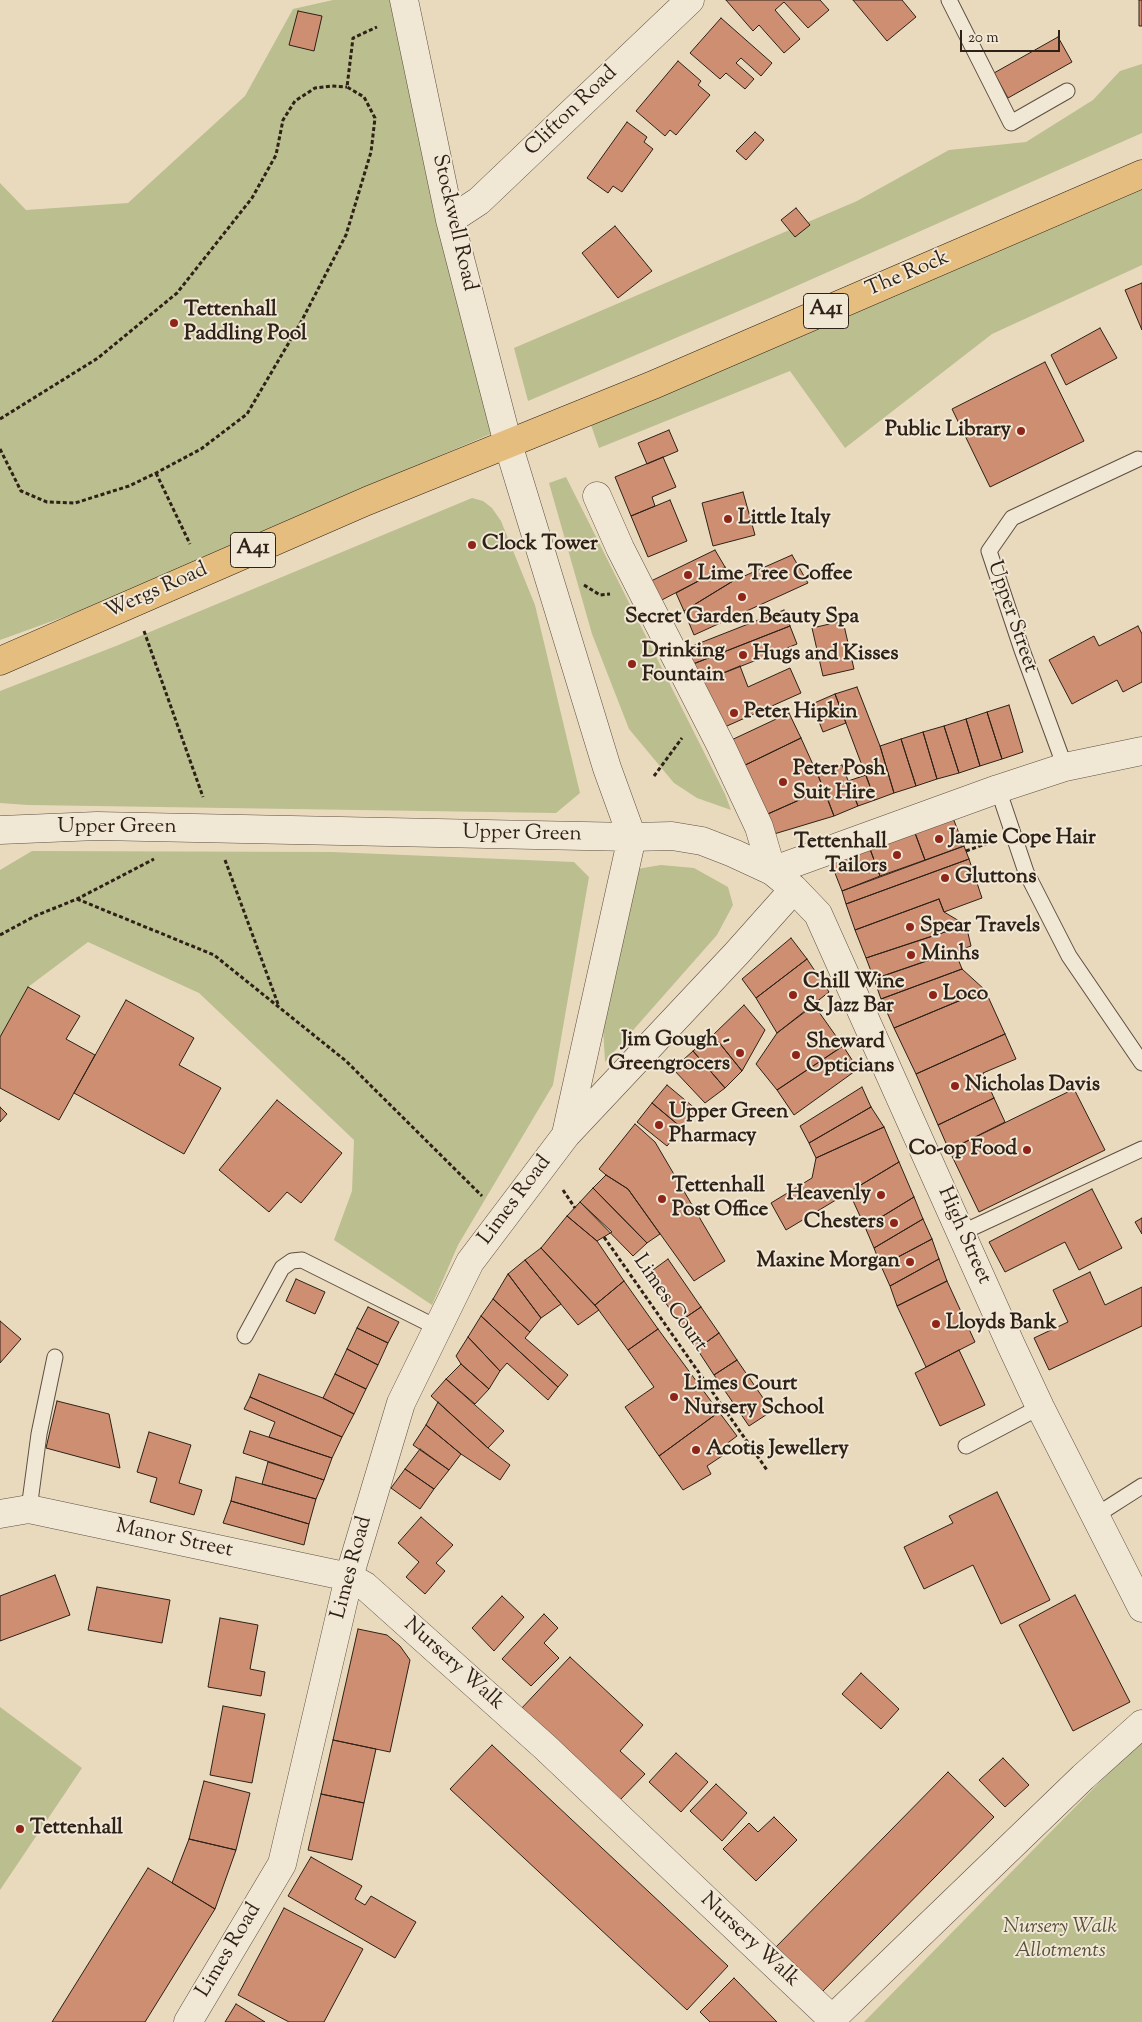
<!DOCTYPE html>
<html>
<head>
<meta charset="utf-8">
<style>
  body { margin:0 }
  #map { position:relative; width:1142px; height:2022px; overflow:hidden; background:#e9dabe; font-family:"Sorts Mill Goudy",serif }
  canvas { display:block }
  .scale { position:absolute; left:960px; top:30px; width:100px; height:22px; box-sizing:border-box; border:2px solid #2e2117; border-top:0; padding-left:6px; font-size:15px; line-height:18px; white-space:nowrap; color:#2e2117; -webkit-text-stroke:4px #f1e7d5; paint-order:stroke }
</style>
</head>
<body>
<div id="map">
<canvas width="1142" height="2022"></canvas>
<div class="scale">20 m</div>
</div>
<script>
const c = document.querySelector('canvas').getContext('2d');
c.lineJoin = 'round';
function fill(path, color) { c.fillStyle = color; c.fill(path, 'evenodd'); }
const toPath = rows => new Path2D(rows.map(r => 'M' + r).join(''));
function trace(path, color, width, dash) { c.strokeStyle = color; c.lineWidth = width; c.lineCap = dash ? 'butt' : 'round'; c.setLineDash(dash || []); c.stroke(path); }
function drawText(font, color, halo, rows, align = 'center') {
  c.font = font + ' "Sorts Mill Goudy",serif'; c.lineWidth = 4; c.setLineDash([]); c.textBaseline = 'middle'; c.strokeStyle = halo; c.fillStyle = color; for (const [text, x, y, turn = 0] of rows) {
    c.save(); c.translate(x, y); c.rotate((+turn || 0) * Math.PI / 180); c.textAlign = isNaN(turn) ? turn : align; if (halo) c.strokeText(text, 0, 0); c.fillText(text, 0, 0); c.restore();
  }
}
const green = toPath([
  [333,0,398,0,493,433,380,481,130,593,0,640,0,183,26,210,128,203,245,96,293,9],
  [1142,64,1142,133,767,299,528,401,514,348,857,201,949,150,1026,142,1093,100,1120,71],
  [1142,186,1142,265,992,334,845,448,790,371,599,448,591,425],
  [566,477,725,794,731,810,697,798,674,783,629,729,592,634,549,483],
  [472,498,483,501,492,508,501,521,535,605,580,793,556,813,28,805,0,803,0,691,116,646],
  [32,851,332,852,574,862,589,877,553,1085,458,1245,432,1305,334,1240,352,1191,354,1140,199,993,88,942,28,987,0,1037,0,870],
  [661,865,694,868,728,887,733,905,717,935,605,1062,602,1010,637,869],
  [0,1707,82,1768,0,1890],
  [1142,1739,1142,2022,864,2022]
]);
const building = toPath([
  [726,0,820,0,829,10,808,28,784,2,775,10,800,39,784,53,759,25,753,31,726,0],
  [853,0,902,0,916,17,887,41,853,0],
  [1139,0,1142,0,1142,26,1139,26,1139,0],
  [298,11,322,16,314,51,289,45,298,11],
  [721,18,772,63,761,76,741,58,736,63,754,79,745,89,726,73,720,79,690,53,721,18],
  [1058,37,1072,62,1008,98,994,73,1058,37],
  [678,61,701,81,698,85,710,95,676,135,670,130,665,136,636,111,678,61],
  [627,122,647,137,644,142,653,149,622,192,613,186,608,193,587,178,627,122],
  [755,132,764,140,746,160,736,151,755,132],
  [796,208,810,225,795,237,781,220,796,208],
  [615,226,652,271,618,298,582,253,615,226],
  [1142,283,1142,330,1125,290,1142,283],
  [1100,328,1117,358,1066,385,1051,355,1100,328],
  [1045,362,1084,441,990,487,952,409,1045,362],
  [669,430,678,451,647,464,638,443,669,430],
  [663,457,676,487,652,497,655,506,631,516,615,477,663,457],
  [743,492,755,535,713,546,702,503,743,492],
  [670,500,687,541,648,557,631,516,670,500],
  [715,550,725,567,658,602,649,582,715,550],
  [792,555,808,583,694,635,684,611,733,581,792,555],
  [725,567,733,581,684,611,676,593,725,567],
  [784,610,790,626,688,666,682,650,784,610],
  [843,621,854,669,823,676,812,628,843,621],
  [790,626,797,644,696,684,688,666,790,626],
  [1138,626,1142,634,1142,682,1123,692,1117,680,1072,704,1049,660,1094,636,1099,646,1138,626],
  [740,666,748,687,790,668,801,693,718,730,696,684,740,666],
  [857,687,880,746,894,793,875,800,835,694,857,687],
  [835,694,846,723,823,732,812,704,835,694],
  [1009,705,1023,752,1002,759,987,712,1009,705],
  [987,712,1002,759,980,766,966,719,987,712],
  [789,713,801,738,737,769,725,743,789,713],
  [966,719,980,766,959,773,944,726,966,719],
  [944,726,959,773,937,779,923,732,944,726],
  [923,732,937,779,916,786,901,739,923,732],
  [801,738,824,789,761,817,737,769,801,738],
  [901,739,916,786,894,793,880,746,901,739],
  [842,765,858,806,834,816,818,775,842,765],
  [866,775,875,800,858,806,848,781,866,775],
  [824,789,834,816,774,834,761,817,824,789],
  [953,818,964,846,925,860,915,833,953,818],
  [915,833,925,860,880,876,870,849,915,833],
  [964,846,969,859,846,904,842,891,964,846],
  [870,849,880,876,842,891,831,863,870,849],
  [969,859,982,898,944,912,939,899,855,930,846,904,969,859],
  [939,899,944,912,966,925,866,958,855,930,939,899],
  [966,925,971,946,874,979,866,958,966,925],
  [791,938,807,959,756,998,742,979,791,938],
  [955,951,962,969,881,999,874,979,955,951],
  [807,959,829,992,777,1033,756,998,807,959],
  [962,969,985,990,894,1028,881,999,962,969],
  [28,987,80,1016,66,1039,95,1055,59,1120,0,1088,0,1037,28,987],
  [985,990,1005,1034,916,1074,894,1028,985,990],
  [126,1000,194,1038,179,1065,221,1088,184,1154,74,1093,126,1000],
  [744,1005,765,1030,742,1071,713,1035,744,1005],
  [814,1005,843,1046,777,1090,756,1064,777,1033,814,1005],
  [1005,1034,1016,1059,983,1073,994,1098,938,1125,916,1074,1005,1034],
  [713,1035,742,1071,725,1088,693,1051,713,1035],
  [843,1046,858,1069,794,1115,777,1090,843,1046],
  [693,1051,725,1088,705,1103,673,1069,693,1051],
  [667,1085,697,1110,682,1128,652,1103,667,1085],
  [862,1087,871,1107,809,1143,800,1126,862,1087],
  [1074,1089,1105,1150,979,1212,949,1150,1074,1089],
  [994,1098,1005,1122,949,1150,938,1125,994,1098],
  [277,1100,342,1153,301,1203,287,1192,269,1212,219,1170,277,1100],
  [652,1103,682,1128,667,1146,637,1122,652,1103],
  [0,1107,7,1114,0,1122,0,1107],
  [871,1107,884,1127,816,1158,809,1143,871,1107],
  [635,1124,655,1142,725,1261,694,1281,628,1189,606,1175,599,1169,635,1124],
  [884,1127,899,1162,786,1230,771,1203,812,1178,816,1158,884,1127],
  [899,1162,914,1197,865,1227,849,1192,899,1162],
  [606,1175,628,1189,660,1234,647,1243,593,1188,606,1175],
  [593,1188,647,1243,633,1256,580,1202,593,1188],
  [1092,1189,1122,1248,1079,1270,1065,1242,1005,1272,989,1242,1092,1189],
  [914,1197,923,1219,874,1248,865,1227,914,1197],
  [580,1202,612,1232,597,1241,567,1216,580,1202],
  [567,1216,597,1241,624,1281,595,1305,541,1248,567,1216],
  [1142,1218,1142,1234,1135,1222,1142,1218],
  [923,1219,932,1239,881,1266,874,1248,923,1219],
  [932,1239,939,1259,890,1286,881,1266,932,1239],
  [541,1248,599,1310,578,1325,525,1260,541,1248],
  [668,1259,701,1307,679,1322,646,1275,668,1259],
  [939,1259,947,1281,897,1306,890,1286,939,1259],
  [525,1260,561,1304,541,1318,508,1274,525,1260],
  [1090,1272,1105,1305,1142,1287,1142,1326,1049,1370,1034,1338,1068,1322,1053,1290,1090,1272],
  [508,1274,541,1318,530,1332,493,1299,508,1274],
  [296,1279,325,1292,315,1314,286,1301,296,1279],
  [624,1281,658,1329,628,1350,595,1305,624,1281],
  [947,1281,975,1342,926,1367,897,1306,947,1281],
  [493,1299,530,1332,525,1338,568,1375,558,1387,481,1316,493,1299],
  [368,1307,399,1322,388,1343,357,1328,368,1307],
  [701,1307,719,1333,697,1349,679,1322,701,1307],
  [481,1316,558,1387,548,1400,507,1363,500,1371,468,1337,481,1316],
  [0,1321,21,1339,0,1363,0,1321],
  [357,1328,388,1343,378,1365,347,1349,357,1328],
  [658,1329,719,1412,659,1456,625,1407,654,1387,628,1350,658,1329],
  [719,1333,737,1360,714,1375,697,1349,719,1333],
  [468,1337,500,1371,489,1389,461,1364,456,1356,468,1337],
  [347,1349,378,1365,366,1389,335,1374,347,1349],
  [959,1350,985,1405,940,1426,915,1373,959,1350],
  [737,1360,772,1411,749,1426,714,1375,737,1360],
  [461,1364,489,1389,475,1404,446,1379,461,1364],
  [259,1374,323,1398,354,1414,342,1437,250,1397,259,1374],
  [335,1374,366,1389,354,1414,323,1398,335,1374],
  [446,1379,504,1431,488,1448,431,1396,446,1379],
  [250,1397,342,1437,332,1458,269,1437,275,1422,244,1409,250,1397],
  [57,1401,109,1414,120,1468,46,1448,57,1401],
  [438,1402,488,1448,510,1465,500,1480,461,1454,426,1425,438,1402],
  [719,1412,737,1436,721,1448,728,1452,707,1466,711,1474,683,1490,659,1456,719,1412],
  [426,1425,461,1454,449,1470,413,1445,426,1425],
  [250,1431,332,1458,324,1480,243,1453,250,1431],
  [149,1432,191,1445,179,1483,202,1490,194,1515,150,1502,157,1478,137,1472,149,1432],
  [420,1449,449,1470,434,1489,405,1469,420,1449],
  [268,1462,324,1480,316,1499,262,1484,268,1462],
  [405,1469,434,1489,420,1509,391,1488,405,1469],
  [236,1477,316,1499,309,1524,231,1501,236,1477],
  [997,1492,1050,1600,1001,1624,973,1565,924,1589,904,1547,953,1523,949,1516,997,1492],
  [231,1501,309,1524,304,1545,223,1523,231,1501],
  [421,1517,453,1545,436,1563,445,1571,425,1594,406,1577,419,1562,398,1543,421,1517],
  [55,1575,70,1615,0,1641,0,1596,55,1575],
  [97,1587,170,1600,162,1643,88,1630,97,1587],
  [1075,1595,1130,1702,1073,1731,1019,1625,1075,1595],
  [502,1596,524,1617,494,1651,472,1628,502,1596],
  [544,1614,558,1628,544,1643,559,1658,531,1686,502,1659,544,1614],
  [220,1618,258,1625,250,1669,265,1672,261,1696,208,1687,220,1618],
  [358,1629,387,1635,400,1646,410,1660,390,1752,333,1740,358,1629],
  [570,1657,643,1725,620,1751,645,1774,618,1802,519,1711,570,1657],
  [861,1673,899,1709,881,1729,842,1694,861,1673],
  [223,1706,265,1714,252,1783,210,1775,223,1706],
  [333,1740,376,1749,364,1803,321,1794,333,1740],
  [492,1745,728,1966,687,2010,450,1789,492,1745],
  [676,1753,708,1782,681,1812,649,1782,676,1753],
  [1003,1758,1029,1785,1005,1807,979,1780,1003,1758],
  [948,1772,994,1817,820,1994,774,1949,948,1772],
  [204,1781,250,1793,236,1850,189,1839,204,1781],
  [716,1784,747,1813,722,1841,690,1811,716,1784],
  [321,1794,364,1803,352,1860,308,1850,321,1794],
  [774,1817,797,1840,756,1881,723,1849,749,1823,758,1832,774,1817],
  [189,1839,236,1850,215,1909,172,1883,189,1839],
  [311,1857,362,1886,355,1899,365,1905,371,1896,416,1922,395,1958,288,1896,311,1857],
  [148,1868,215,1909,145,2022,52,2022,148,1868],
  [284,1908,363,1949,324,2022,289,2022,238,1995,284,1908],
  [734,1978,777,2022,710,2022,700,2012,734,1978],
  [236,2004,265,2022,225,2022,236,2004]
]);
const path = toPath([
  [0,419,98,358,177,293,252,198,276,155,283,120,295,101,315,88,331,86,347,87],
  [0,449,21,491,47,502,75,503,129,486,156,473,201,449,247,414,301,322,346,235,371,152,375,118,364,97,347,87,353,38,377,27],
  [156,473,190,544],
  [584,585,600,595,610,594],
  [144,631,203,797],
  [654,776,682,738],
  [966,851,991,842],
  [225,860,278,1004],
  [77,899,214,955,346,1061,482,1196],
  [0,935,35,916,77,899,154,859],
  [563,1190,575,1208],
  [604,1237,767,1470]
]);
const service = toPath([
  [949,0,1011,123,1067,91],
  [1065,767,1022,650,989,551,1012,518,1138,459],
  [998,789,1026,872,1069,956,1142,1063],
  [961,1233,1142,1149],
  [245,1336,282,1268,292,1261,302,1260,438,1328],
  [966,1446,1040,1407],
  [29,1509,39,1434,55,1357],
  [1095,1516,1142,1486]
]);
const minor = toPath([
  [404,0,450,220,508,444],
  [450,220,479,201,690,0],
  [597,496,620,548,721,746,759,827,772,871,998,789,1065,767,1142,751],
  [0,830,97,826,632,837,566,1134],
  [0,1514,29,1509,349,1577,365,1586,545,1747,832,2019,1083,1777,1142,1724],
  [188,2022,282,1864,349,1577,401,1403,470,1262,566,1135,737,953,794,889]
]);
const tertiary = toPath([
  [508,444,607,768,632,837,672,836,702,841,733,853,772,871,794,889,818,914,1011,1345,1040,1407,1142,1608]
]);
const trunk = toPath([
  [0,661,367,501,653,385,1142,174]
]);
const markers = [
  [174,323,5,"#8f2418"],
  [1021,431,5,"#8f2418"],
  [728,519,5,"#8f2418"],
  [472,545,5,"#8f2418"],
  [688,575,5,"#8f2418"],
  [742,597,5,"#8f2418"],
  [743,655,5,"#8f2418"],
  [632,664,5,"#8f2418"],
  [734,713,5,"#8f2418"],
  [783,782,5,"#8f2418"],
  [939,839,5,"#8f2418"],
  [897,855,5,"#8f2418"],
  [945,878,5,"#8f2418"],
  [910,927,5,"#8f2418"],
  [911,955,5,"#8f2418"],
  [793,995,5,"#8f2418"],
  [933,995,5,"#8f2418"],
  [740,1053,5,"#8f2418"],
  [796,1055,5,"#8f2418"],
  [955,1086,5,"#8f2418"],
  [659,1125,5,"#8f2418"],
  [1027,1150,5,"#8f2418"],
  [881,1195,5,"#8f2418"],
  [662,1199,5,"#8f2418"],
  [894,1223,5,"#8f2418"],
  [910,1262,5,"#8f2418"],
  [936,1324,5,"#8f2418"],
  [674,1397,5,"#8f2418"],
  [696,1450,5,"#8f2418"],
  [20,1829,5,"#8f2418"]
];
const shields = [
  [826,311,45],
  [253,550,45]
];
const shieldNames = [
  ["A41",826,311],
  ["A41",253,550]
];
const streetNames = [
  ["Clifton Road",572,112,-44],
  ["Stockwell Road",453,223,77],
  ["The Rock",908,275,-23],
  ["Wergs Road",157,592,-24],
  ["Upper Street",1011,617,71],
  ["Upper Green",117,828],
  ["Upper Green",522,835,1],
  ["Limes Road",516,1201,-53],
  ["High Street",963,1236,66],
  ["Limes Court",669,1304,55],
  ["Manor Street",174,1540,12],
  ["Limes Road",353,1568,-75],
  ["Nursery Walk",453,1665,42],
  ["Nursery Walk",749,1941,43],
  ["Limes Road",230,1951,-59]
];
const poiNames = [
  ["Tettenhall",184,311],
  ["Paddling Pool",184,335],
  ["Public Library",1011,431,"right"],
  ["Little Italy",738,519],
  ["Clock Tower",482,545],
  ["Lime Tree Coffee",698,575],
  ["Secret Garden Beauty Spa",742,618,"center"],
  ["Drinking",642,652],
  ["Fountain",642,676],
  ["Hugs and Kisses",753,655],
  ["Peter Hipkin",744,713],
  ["Peter Posh",793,770],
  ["Suit Hire",793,794],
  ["Jamie Cope Hair",949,839],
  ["Tettenhall",887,843,"right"],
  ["Tailors",887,867,"right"],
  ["Gluttons",955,878],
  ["Spear Travels",920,927],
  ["Minhs",921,955],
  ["Chill Wine",803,983],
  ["& Jazz Bar",803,1007],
  ["Loco",943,995],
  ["Jim Gough -",730,1041,"right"],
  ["Greengrocers",730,1065,"right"],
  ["Sheward",806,1043],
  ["Opticians",806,1067],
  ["Nicholas Davis",965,1086],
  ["Upper Green",669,1113],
  ["Pharmacy",669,1137],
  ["Co-op Food",1017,1150,"right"],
  ["Tettenhall",672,1187],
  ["Post Office",672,1211],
  ["Heavenly",871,1195,"right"],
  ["Chesters",884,1223,"right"],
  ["Maxine Morgan",900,1262,"right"],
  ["Lloyds Bank",946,1324],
  ["Limes Court",684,1385],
  ["Nursery School",684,1409],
  ["Acotis Jewellery",706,1450],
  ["Tettenhall",30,1829]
];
const parkNames = [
  ["Nursery Walk",1060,1928],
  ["Allotments",1060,1952]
];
fill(green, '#bbbe8e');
fill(building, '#cd8e72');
trace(building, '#2e2117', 1);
trace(service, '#5d4f41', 17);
trace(minor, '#5d4f41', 29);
trace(tertiary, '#5d4f41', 29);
trace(trunk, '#2e2117', 29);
trace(path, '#2e2117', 3, [4, 2.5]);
trace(service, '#f1e7d5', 15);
trace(minor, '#f1e7d5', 28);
trace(tertiary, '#f1e7d5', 28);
trace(trunk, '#e4bd7f', 28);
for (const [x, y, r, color] of markers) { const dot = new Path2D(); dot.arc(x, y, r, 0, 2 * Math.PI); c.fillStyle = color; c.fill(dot); trace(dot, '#f1e7d5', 2); }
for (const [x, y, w] of shields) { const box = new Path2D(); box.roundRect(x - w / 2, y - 17.5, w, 35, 4); c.fillStyle = '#f1e7d5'; c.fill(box); trace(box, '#2e2117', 1); }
drawText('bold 20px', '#2e2117', null, shieldNames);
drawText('21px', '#2e2117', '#f1e7d5', streetNames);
drawText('bold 21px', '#2e2117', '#f1e7d5', poiNames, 'left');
drawText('italic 21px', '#58503b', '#f1e7d5', parkNames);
</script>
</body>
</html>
